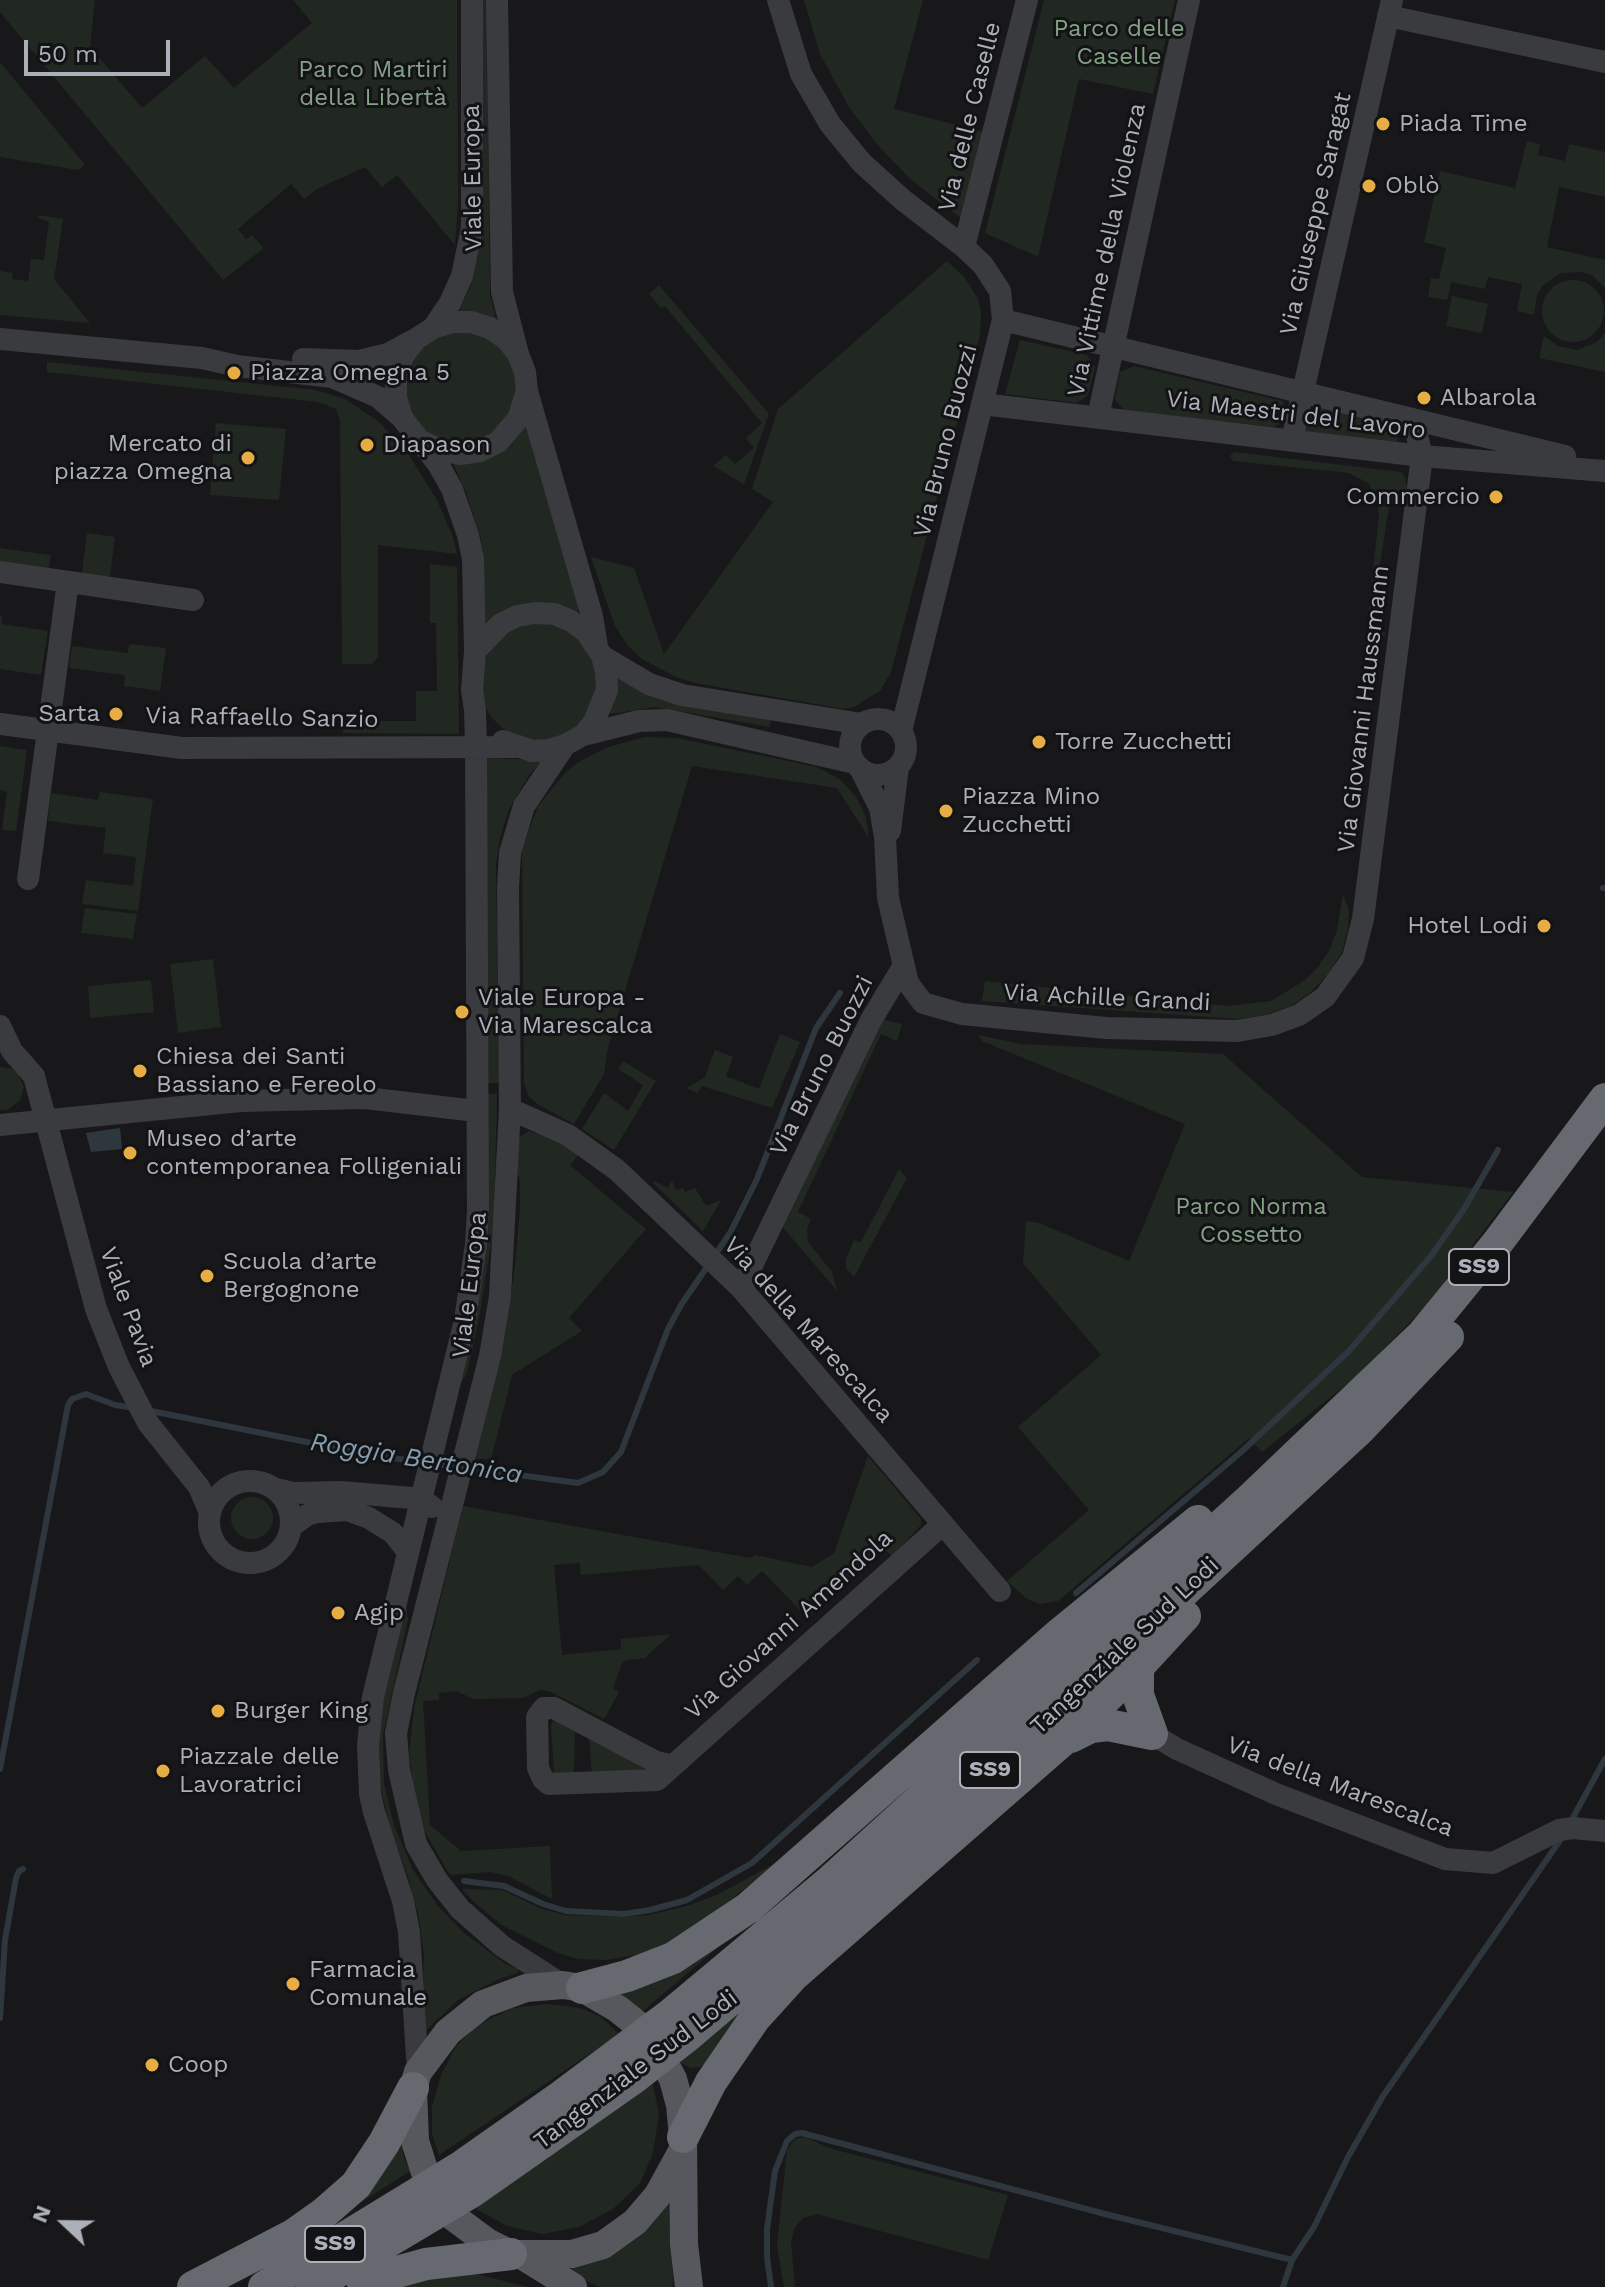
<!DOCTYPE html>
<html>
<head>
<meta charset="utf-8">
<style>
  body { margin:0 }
  #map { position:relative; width:1605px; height:2287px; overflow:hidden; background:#18181a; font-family:"Work Sans",sans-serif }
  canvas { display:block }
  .north { position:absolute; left:24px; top:2183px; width:80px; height:80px; -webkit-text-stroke:6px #131315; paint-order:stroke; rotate:292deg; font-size:22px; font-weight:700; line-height:32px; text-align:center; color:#acb0b9 }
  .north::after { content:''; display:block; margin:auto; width:28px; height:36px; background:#acb0b9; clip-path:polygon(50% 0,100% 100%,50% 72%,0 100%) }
  .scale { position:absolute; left:24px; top:40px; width:146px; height:36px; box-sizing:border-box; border:4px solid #acb0b9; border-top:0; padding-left:10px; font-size:24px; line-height:28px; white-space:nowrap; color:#acb0b9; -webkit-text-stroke:6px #131315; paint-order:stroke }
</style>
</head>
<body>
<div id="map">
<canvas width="1605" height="2287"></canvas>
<div class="north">N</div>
<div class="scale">50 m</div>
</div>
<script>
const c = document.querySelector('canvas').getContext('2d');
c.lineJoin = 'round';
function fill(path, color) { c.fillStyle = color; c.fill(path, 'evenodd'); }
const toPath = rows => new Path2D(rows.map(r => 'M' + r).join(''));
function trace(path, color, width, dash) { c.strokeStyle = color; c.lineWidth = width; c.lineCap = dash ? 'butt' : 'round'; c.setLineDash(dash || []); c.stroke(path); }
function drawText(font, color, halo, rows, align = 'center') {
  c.font = font + ' "Work Sans",sans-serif'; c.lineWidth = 6; c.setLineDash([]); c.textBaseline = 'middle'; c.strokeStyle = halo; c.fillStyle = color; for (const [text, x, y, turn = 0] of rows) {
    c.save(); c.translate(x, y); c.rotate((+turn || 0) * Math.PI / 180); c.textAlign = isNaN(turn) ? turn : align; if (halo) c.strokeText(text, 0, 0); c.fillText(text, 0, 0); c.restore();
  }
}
const green = toPath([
  [0,0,95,0,90,47,142,108,205,56,234,88,312,23,293,0,457,0,458,202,455,245,397,175,382,187,365,167,317,189,304,199,291,184,238,229,246,239,252,235,264,248,223,280,0,12],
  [481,0,487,0,490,296,497,323,459,310,471,285,482,235],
  [804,0,923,0,894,109,984,132,961,218,910,179,877,144,849,107,820,54],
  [1044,0,1175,0,1153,94,1079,79,1038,257,985,233],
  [0,62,85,165,78,170,0,157],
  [1527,141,1540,144,1538,155,1565,161,1569,144,1605,152,1605,197,1559,187,1547,247,1605,260,1605,288,1593,276,1583,272,1561,273,1543,285,1537,295,1534,315,1517,311,1522,284,1488,277,1485,289,1451,282,1447,300,1428,297,1431,278,1439,279,1446,248,1424,242,1440,171,1515,188],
  [38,215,63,219,54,279,90,323,0,315,0,271,13,273,12,279,28,281,31,259,44,260,49,222,38,218],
  [947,261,965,278,978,299,981,312,980,335,891,672,880,691,854,707,844,709,695,683,676,677,642,659,628,646,615,626,591,557,634,568,664,654,773,502,752,489,778,409],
  '1542 311a31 31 0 1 1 62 0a31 31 0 1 1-62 0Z',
  [659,285,769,414,744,484,713,466,726,455,735,464,754,448,746,438,762,423,665,306,661,308,649,294],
  [1452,296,1488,304,1482,333,1446,326],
  '405 388a56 56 0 1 1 112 0a56 56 0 1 1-112 0Z',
  [1605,333,1605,372,1539,358,1544,336,1558,346,1577,350,1597,342],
  [1020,340,1087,355,1095,367,1088,395,1077,403,1005,394],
  [47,362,316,390,345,399,378,421,405,449,437,500,453,537,457,554,378,545,378,657,372,664,342,664,340,420,336,409,318,402,47,372],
  [1134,366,1282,401,1284,405,1279,424,1274,427,1124,410,1115,400,1120,372],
  [1314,407,1393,426,1398,440,1395,443,1307,432,1304,426,1308,411],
  [216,423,286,429,279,500,210,495],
  [525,426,528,427,579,609,576,614,485,624,483,552,480,535,466,492,452,462],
  [1234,452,1401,472,1404,475,1407,487,1404,507,1390,500,1371,623,1385,632,1384,637,1366,634,1379,515,1377,498,1368,483,1349,473,1233,461,1230,456],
  [87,533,115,537,110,577,82,573],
  [0,548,51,555,49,568,0,561],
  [430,564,457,567,459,734,343,733,343,721,416,721,416,691,437,691,436,623,430,623],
  [0,616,2,616,2,624,48,631,41,675,0,669],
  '480 682a58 58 0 1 1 116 0a58 58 0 1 1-116 0Z',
  [129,644,166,648,160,691,124,686,125,675,69,668,72,646,128,653],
  [614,675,771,720,770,727,655,707,611,714,609,712],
  [645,737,677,738,817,767,841,780,856,797,866,817,869,838,837,788,692,766,608,1048,604,1074,574,1124,537,1104,529,1097,524,1083,522,850,538,806,566,772,577,763,608,747],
  [0,746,27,750,16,831,2,830,7,792,0,790],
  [484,758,543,760,529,775,509,809,501,834,496,863,499,1083,484,1083],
  [100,792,153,799,138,911,82,904,86,880,133,886,136,857,103,853,106,828,48,821,51,793,98,800],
  [1343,894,1349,910,1348,928,1342,952,1328,974,1311,992,1291,1006,1265,1015,1239,1019,982,1001,985,981,1229,1006,1271,1001,1305,980,1318,967,1330,949,1337,930],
  [85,908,137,914,133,939,81,933],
  [213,959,221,1027,178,1033,170,964],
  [151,980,154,1012,90,1018,88,986],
  [885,1020,902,1024,897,1041,881,1034,798,1212,811,1219,807,1228,808,1242,832,1272,837,1291,781,1225,881,1021],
  [780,1034,800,1042,772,1108,702,1086,698,1093,686,1088,705,1077,715,1050,733,1057,726,1076,759,1089],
  [978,1035,1021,1044,1223,1054,1362,1177,1513,1192,1429,1303,1356,1377,1262,1452,1249,1438,1058,1601,1039,1604,1026,1598,1007,1581,1089,1510,1018,1427,1101,1355,1023,1263,1026,1221,1039,1223,1129,1261,1185,1124,982,1041],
  [623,1061,656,1081,614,1150,582,1129,604,1093,628,1111,643,1085,618,1069],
  [0,1067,12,1069,18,1074,24,1087,20,1100,9,1109,3,1110,0,1110],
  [485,1094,497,1094,494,1226,478,1324,467,1373,460,1385],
  [529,1131,558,1141,579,1154,570,1165,646,1229,569,1318,582,1331,512,1375,491,1459,475,1459,507,1319,514,1275,520,1210,520,1180,515,1169,517,1138],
  [899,1169,907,1178,854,1277,846,1268,846,1259,854,1240,861,1242],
  [672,1180,676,1190,683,1188,685,1192,695,1188,706,1206,721,1200,703,1231,653,1183,654,1181,668,1188],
  [868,1456,921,1519,921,1525,892,1556,884,1549,810,1615,803,1608,800,1610,762,1571,747,1585,738,1576,723,1590,699,1565,581,1575,580,1563,554,1565,562,1655,621,1649,621,1639,671,1634,645,1658,623,1661,613,1688,619,1692,604,1719,549,1691,540,1690,523,1698,473,1699,457,1691,439,1693,439,1700,423,1701,430,1825,461,1851,550,1846,552,1899,508,1876,490,1872,450,1875,425,1832,415,1797,409,1755,414,1708,463,1506,750,1558,755,1555,812,1567,834,1553],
  '231 1518a21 21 0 1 1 42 0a21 21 0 1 1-42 0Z',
  [406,1602,408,1620,383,1735,384,1784,394,1825,413,1870,437,1905,464,1933,504,1963,518,1969,518,1973,499,1979,458,2000,425,2031,422,2024,424,1955,419,1918,407,1874,390,1828,380,1784,379,1733,385,1688],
  [554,1719,575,1731,574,1774,554,1773,551,1725],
  [592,1737,644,1765,643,1771,592,1774,589,1740],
  [781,1860,687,1934,647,1953,606,1960,578,1959,558,1953,503,1926,475,1903,462,1889,502,1890,542,1909,565,1915,622,1917,649,1915,687,1906,719,1894],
  [722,1944,643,2011,618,1994],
  [760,1987,737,2016,710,2060,700,2067,691,2068,681,2063,678,2057],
  [548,2004,580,2008,601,2017,619,2034,439,2155,432,2134,432,2107,441,2075,456,2046,479,2024,513,2008],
  [651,2076,659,2114,653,2153,640,2183,613,2209,579,2227,542,2234,507,2226,471,2206],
  [805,2137,829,2148,1008,2195,988,2260,817,2214,803,2218,794,2229,791,2242,795,2287,784,2287,777,2245,787,2150,795,2139],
  [401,2141,404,2158,410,2171,346,2212],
  [671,2201,673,2287,598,2287,564,2269],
  [464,2271,528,2287,381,2287]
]);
const water = toPath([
  [120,1128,122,1149,91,1152,86,1133]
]);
const stream = toPath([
  [1603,888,1605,888],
  [715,1255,730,1233,757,1179,816,1028,840,993],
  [146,1410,377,1456,578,1483,603,1472,621,1452,668,1329,681,1305,709,1264],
  [1076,1593,1240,1453,1349,1351,1431,1256,1464,1209,1498,1150],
  [0,1769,68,1405,72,1399,86,1394,115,1405,135,1408],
  [1570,1823,1605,1759],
  [464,1881,504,1886,543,1904,566,1911,624,1914,650,1910,687,1900,752,1863,977,1660],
  [0,2018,5,1940,16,1878,19,1871,23,1869],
  [771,2287,767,2257,767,2229,775,2171,787,2141,795,2134,802,2133,1105,2214,1292,2260],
  [1283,2287,1292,2260,1314,2227,1348,2157,1383,2096,1561,1839]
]);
const minor = toPath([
  [497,0,502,292,518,354,525,372,527,391,592,616,597,646],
  [778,0,801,74,830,124,862,163,903,200,964,247,983,265,1000,291,1003,320,901,731],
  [1388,16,1605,62],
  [964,247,1027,0],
  [1003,320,1565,456],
  [433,328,450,303,462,276,472,228,472,0],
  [0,339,202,358,237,366,332,377,378,397,401,417],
  [303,359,359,361,388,354,412,341],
  [982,404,1422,456,1605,471],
  [1098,417,1189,0],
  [1292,440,1392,0],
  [423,442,440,450,460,454,480,451,498,442,518,419,527,391],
  [0,572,193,600],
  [475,651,501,624,517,616,535,613,554,614,571,621,586,632,602,656,606,672,607,690,594,722,583,735,565,745,549,750,532,751,503,741],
  [602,656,649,684,682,695,862,724],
  '850 747a28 28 0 1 1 56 0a28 28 0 1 1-56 0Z',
  [0,724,182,748,515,747],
  [583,735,639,721,667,720,855,763],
  [860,768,880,808,885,837,888,898,908,983,923,1003,962,1014,1106,1028,1237,1031,1272,1025,1299,1015,1325,997,1353,958,1363,919,1422,456,1413,419],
  [890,831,898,767],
  [28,879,68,582],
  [0,1026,12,1051,34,1076,96,1309,119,1367,148,1423,199,1487,210,1513],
  [510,1109,568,1135,617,1170,741,1288,1000,1591],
  [0,1125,241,1101,365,1098,476,1111],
  [741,1288,871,1020,903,967],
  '209 1522a41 41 0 1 1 82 0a41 41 0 1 1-82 0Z',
  [276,1489,294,1493,341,1492,412,1498,421,1499,432,1507],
  [292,1526,307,1515,317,1512,347,1510,369,1518,393,1533,408,1552],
  [1152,1734,1177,1749,1276,1794,1445,1859,1493,1863,1559,1830,1573,1828,1605,1831],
  [671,1765,656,1762,554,1708,544,1708,537,1717,538,1768,543,1779,549,1784,657,1780,943,1524],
  [563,1985,502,1946,460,1909,437,1880,416,1844,399,1770,396,1733,404,1693,490,1356,500,1296,510,1109,508,888,510,853,524,806,565,745],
  [418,2072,409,1932,403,1901,374,1812,370,1794,368,1745,373,1697,465,1320,476,1244,478,1211,476,746,475,710,472,690,475,651,473,559,468,535,452,489,438,464,402,418,396,398,396,376,403,356,416,339,433,328,452,322,471,322,490,328,506,339,518,354]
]);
const major = toPath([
  [681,2153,658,2195,635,2222,603,2245,572,2254,511,2254,487,2242,452,2216,428,2182,415,2141,413,2088,418,2072,448,2032,483,2004,526,1988,563,1985,582,1988,618,2009,638,2025,656,2047,673,2079,680,2105,683,2137,684,2244,689,2287],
  [523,2256,573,2287]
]);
const highway = toPath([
  [1138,1667,1138,1695,1152,1734],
  [1071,1737,1091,1727,1108,1725,1152,1734],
  [582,1988,627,1976,673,1958,748,1908,1057,1636,1198,1521],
  [683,2137,711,2082,755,2018,793,1976,1061,1742,1138,1667,1185,1616],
  [193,2287,293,2235,324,2213,356,2185,384,2143,413,2088],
  [264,2287,459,2168,560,2097,671,2014,829,1882,1249,1500,1423,1334,1495,1246,1605,1099],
  [312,2287,473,2191,634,2078,685,2038,851,1897,995,1766,1359,1430,1448,1337],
  [363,2287,397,2272,426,2264,511,2254]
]);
const markers = [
  [1383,124,8,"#e6ad44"],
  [1369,186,8,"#e6ad44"],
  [234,373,8,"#e6ad44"],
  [1424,398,8,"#e6ad44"],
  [367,445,8,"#e6ad44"],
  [248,458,8,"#e6ad44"],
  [1496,497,8,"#e6ad44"],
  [116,714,8,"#e6ad44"],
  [1039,742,8,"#e6ad44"],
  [946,811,8,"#e6ad44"],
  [1544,926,8,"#e6ad44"],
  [462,1012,8,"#e6ad44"],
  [140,1071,8,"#e6ad44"],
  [130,1153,8,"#e6ad44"],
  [207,1276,8,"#e6ad44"],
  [338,1613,8,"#e6ad44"],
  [218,1711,8,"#e6ad44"],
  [163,1771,8,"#e6ad44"],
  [293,1984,8,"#e6ad44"],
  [152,2065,8,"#e6ad44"]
];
const shields = [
  [1479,1267,60],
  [990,1770,60],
  [335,2244,60]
];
const shieldNames = [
  ["SS9",1479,1267],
  ["SS9",990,1770],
  ["SS9",335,2244]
];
const parkNames = [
  ["Parco delle",1119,29],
  ["Caselle",1119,57],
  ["Parco Martiri",373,70],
  ["della Libertà",373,98],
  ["Parco Norma",1251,1207],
  ["Cossetto",1251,1235]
];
const streetNames = [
  ["Via delle Caselle",970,117,-76],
  ["Viale Europa",473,178,-91],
  ["Via Giuseppe Saragat",1316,214,-77],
  ["Via Vittime della Violenza",1107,250,-78],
  ["Via Maestri del Lavoro",1296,415,7],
  ["Via Bruno Buozzi",946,441,-76],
  ["Via Giovanni Haussmann",1364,709,-83],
  ["Via Raffaello Sanzio",262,718,1],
  ["Via Achille Grandi",1107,998,3],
  ["Via Bruno Buozzi",822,1066,-63],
  ["Viale Europa",470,1285,-83],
  ["Viale Pavia",128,1307,70],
  ["Via della Marescalca",808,1330,48],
  ["Via Giovanni Amendola",789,1625,-42],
  ["Tangenziale Sud Lodi",1125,1646,-43],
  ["Via della Marescalca",1340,1787,21],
  ["Tangenziale Sud Lodi",636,2070,-37]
];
const poiNames = [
  ["Piada Time",1399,124],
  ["Oblò",1385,186],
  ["Piazza Omegna 5",250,373],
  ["Albarola",1440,398],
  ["Mercato di",232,444,"right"],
  ["piazza Omegna",232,472,"right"],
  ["Diapason",383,445],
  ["Commercio",1480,497,"right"],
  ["Sarta",100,714,"right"],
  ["Torre Zucchetti",1055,742],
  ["Piazza Mino",962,797],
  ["Zucchetti",962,825],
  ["Hotel Lodi",1528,926,"right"],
  ["Viale Europa -",478,998],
  ["Via Marescalca",478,1026],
  ["Chiesa dei Santi",156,1057],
  ["Bassiano e Fereolo",156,1085],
  ["Museo d’arte",146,1139],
  ["contemporanea Folligeniali",146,1167],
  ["Scuola d’arte",223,1262],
  ["Bergognone",223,1290],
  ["Agip",354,1613],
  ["Burger King",234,1711],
  ["Piazzale delle",179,1757],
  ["Lavoratrici",179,1785],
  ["Farmacia",309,1970],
  ["Comunale",309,1998],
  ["Coop",168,2065]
];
const waterNames = [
  ["Roggia Bertonica",416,1459,9]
];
fill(green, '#212821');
fill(water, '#2f373e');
trace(stream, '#2f373e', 6);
trace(minor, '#3a3b3f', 22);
trace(major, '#56585e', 28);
trace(highway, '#666970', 32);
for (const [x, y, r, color] of markers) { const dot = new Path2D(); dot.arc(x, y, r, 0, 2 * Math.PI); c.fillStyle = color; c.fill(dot); trace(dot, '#131315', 3); }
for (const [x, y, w] of shields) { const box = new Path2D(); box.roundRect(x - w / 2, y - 18, w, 36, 6); c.fillStyle = '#131315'; c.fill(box); trace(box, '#acb0b9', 2); }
drawText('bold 22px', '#acb0b9', null, shieldNames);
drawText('24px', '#84a385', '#131315', parkNames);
drawText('24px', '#acb0b9', '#131315', streetNames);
drawText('24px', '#acb0b9', '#131315', poiNames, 'left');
drawText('italic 26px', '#859db1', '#131315', waterNames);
</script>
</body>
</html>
